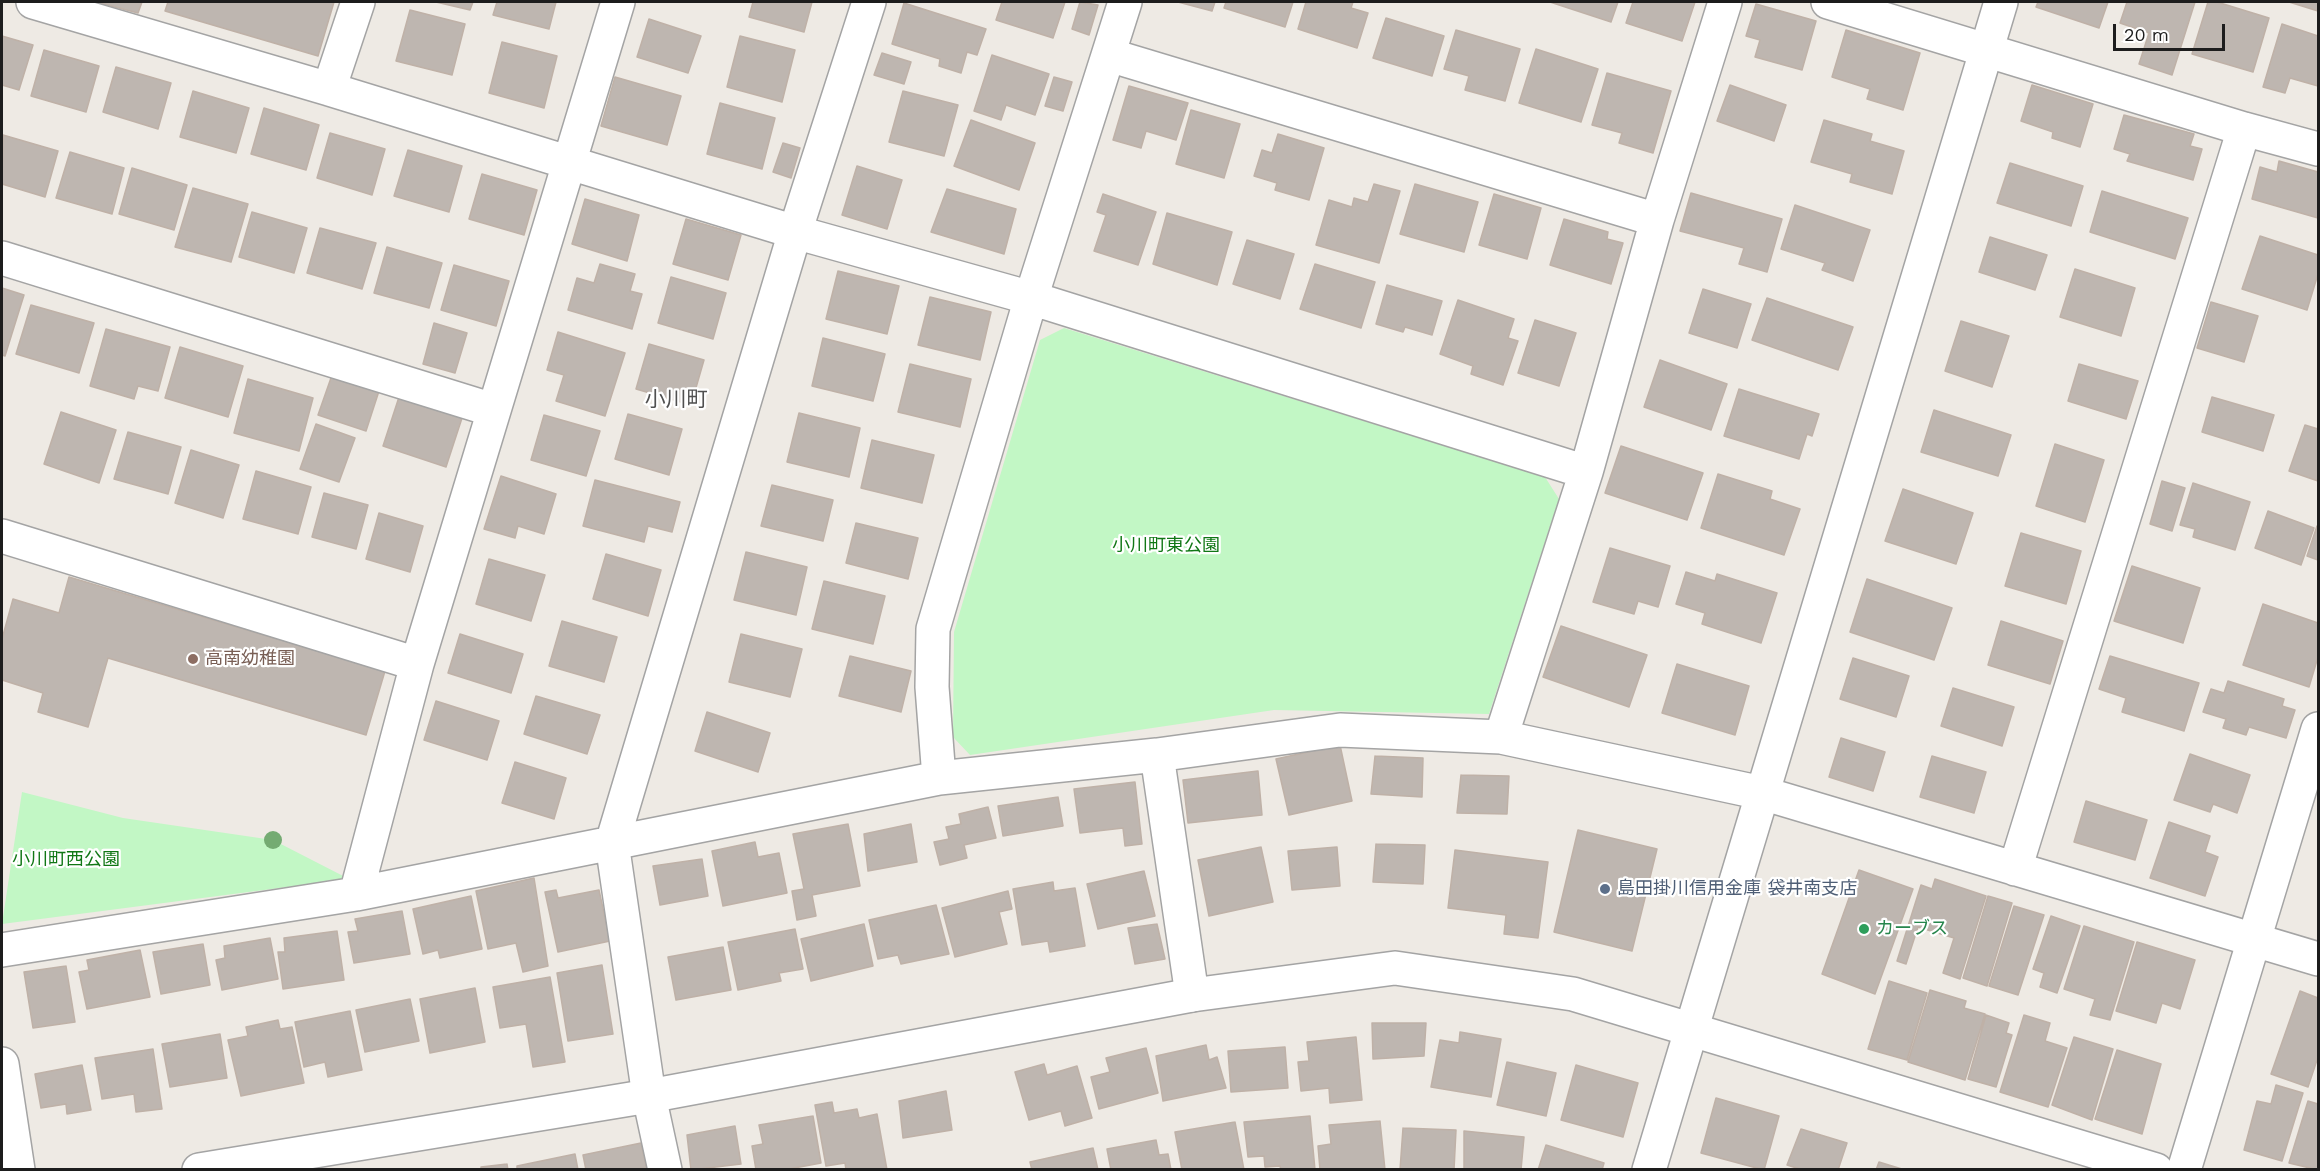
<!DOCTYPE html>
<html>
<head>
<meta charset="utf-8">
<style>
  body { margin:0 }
  #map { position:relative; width:2320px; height:1171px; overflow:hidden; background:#eeeae4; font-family:"Work Sans",sans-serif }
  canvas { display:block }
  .frame { position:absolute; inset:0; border:3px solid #1d1d1d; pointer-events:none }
  .scale { position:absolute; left:2113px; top:24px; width:112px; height:27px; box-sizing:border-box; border:3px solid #1d1d1d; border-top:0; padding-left:8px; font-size:18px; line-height:21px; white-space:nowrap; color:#1d1d1d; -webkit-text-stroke:4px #fff; paint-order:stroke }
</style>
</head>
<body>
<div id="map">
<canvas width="2320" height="1171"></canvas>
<div class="frame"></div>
<div class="scale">20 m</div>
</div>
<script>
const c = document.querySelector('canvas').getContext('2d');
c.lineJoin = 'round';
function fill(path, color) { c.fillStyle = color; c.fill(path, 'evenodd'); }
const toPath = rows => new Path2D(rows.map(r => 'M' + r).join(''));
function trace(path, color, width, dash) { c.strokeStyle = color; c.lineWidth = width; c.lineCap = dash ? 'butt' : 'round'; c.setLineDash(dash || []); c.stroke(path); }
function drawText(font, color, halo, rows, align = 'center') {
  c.font = font + ' "Work Sans","Noto Sans JP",sans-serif'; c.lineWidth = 4.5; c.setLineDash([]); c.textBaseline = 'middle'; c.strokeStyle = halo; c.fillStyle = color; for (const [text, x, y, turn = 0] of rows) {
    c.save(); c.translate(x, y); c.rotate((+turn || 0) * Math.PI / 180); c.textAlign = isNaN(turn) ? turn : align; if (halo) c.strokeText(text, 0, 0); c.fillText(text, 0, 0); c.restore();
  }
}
const park = toPath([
  [1064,328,1545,477,1559,499,1489,714,1274,710,970,755,953,737,954,632,1040,340],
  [22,792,123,818,273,840,349,879,2,924]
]);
const building = toPath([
  [96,2,142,2,138,13,96,2],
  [168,2,334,2,318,56,165,11,168,2],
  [436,2,473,2,470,10,436,2],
  [497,2,556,2,549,29,493,15,497,2],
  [753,2,812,2,804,32,749,17,753,2],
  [1002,2,1065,2,1053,38,996,20,1002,2],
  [1080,2,1098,5,1089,35,1072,29,1080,2],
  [1178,2,1215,2,1212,11,1178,2],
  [1226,2,1293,2,1285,27,1224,8,1226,2],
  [1306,2,1353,2,1351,8,1368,13,1357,48,1298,29,1306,2],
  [1550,2,1618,2,1611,22,1550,2],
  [1633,2,1695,2,1682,41,1626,23,1633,2],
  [2038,2,2108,2,2099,28,2036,7,2038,2],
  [2127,2,2195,2,2172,75,2139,64,2149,33,2120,23,2127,2],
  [2208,2,2217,2,2269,18,2253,72,2192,54,2208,2],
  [2289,2,2318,2,2318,11,2289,2],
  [904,3,986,29,977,55,967,52,961,73,939,66,940,59,892,44,904,3],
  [1756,4,1816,21,1802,70,1755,57,1760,40,1746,36,1756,4],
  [410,10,465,24,452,75,396,61,410,10],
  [1386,18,1444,36,1432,76,1373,58,1386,18],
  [649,19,701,36,688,73,637,57,649,19],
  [2282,24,2318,36,2318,86,2290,78,2285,93,2263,87,2282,24],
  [1456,30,1520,49,1505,101,1465,90,1469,76,1444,69,1456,30],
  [1846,30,1920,53,1903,110,1867,99,1870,89,1832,77,1846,30],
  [2,36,33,45,19,90,2,85,2,36],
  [740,36,795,50,782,102,727,87,740,36],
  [502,42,557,56,544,108,489,93,502,42],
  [1536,49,1598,69,1581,122,1519,103,1536,49],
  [44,50,99,66,86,112,31,96,44,50],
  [882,53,911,62,904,84,874,75,882,53],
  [992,55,1049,74,1035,115,1006,105,1001,120,974,111,992,55],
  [116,67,171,83,158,129,103,112,116,67],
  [1607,73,1671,91,1653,153,1619,143,1622,133,1592,125,1607,73],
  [615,77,681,96,667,145,601,126,615,77],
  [1054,77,1072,82,1063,111,1045,106,1054,77],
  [1730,85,1786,105,1774,141,1717,121,1730,85],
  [2032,85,2093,104,2080,147,2052,138,2053,132,2021,121,2032,85],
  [1129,86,1188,103,1176,140,1146,131,1141,148,1113,140,1129,86],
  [193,91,249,108,236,153,180,137,193,91],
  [903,91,958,105,944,156,889,142,903,91],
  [720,103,775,118,762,169,707,154,720,103],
  [264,108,319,125,306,170,251,154,264,108],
  [1191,110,1240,124,1224,178,1176,164,1191,110],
  [2124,115,2194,134,2190,146,2202,149,2193,180,2127,161,2130,154,2114,149,2124,115],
  [971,120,1035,143,1019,190,954,166,971,120],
  [1824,120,1872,134,1870,141,1904,151,1892,194,1850,182,1852,174,1811,162,1824,120],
  [330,133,385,149,372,195,317,178,330,133],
  [1278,134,1324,148,1309,200,1275,190,1277,183,1254,176,1262,150,1272,153,1278,134],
  [3,135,58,151,45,197,2,184,3,135],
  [783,143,800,148,791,178,773,172,783,143],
  [408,150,462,166,449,212,394,196,408,150],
  [70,152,124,168,112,214,56,198,70,152],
  [2279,161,2318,172,2318,218,2252,199,2260,167,2277,172,2279,161],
  [2010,163,2083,186,2071,226,1997,203,2010,163],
  [857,166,902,180,887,229,842,215,857,166],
  [132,168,187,185,174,230,119,214,132,168],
  [482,174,537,190,524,235,469,219,482,174],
  [1374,184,1400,191,1379,263,1316,245,1329,200,1352,207,1354,198,1368,202,1374,184],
  [1415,184,1478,202,1464,252,1400,234,1415,184],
  [193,188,248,204,231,262,175,247,193,188],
  [947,189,1016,209,1004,254,931,232,947,189],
  [2102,191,2188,218,2175,259,2090,232,2102,191],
  [1691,193,1782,219,1767,272,1739,264,1744,248,1680,231,1691,193],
  [1103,194,1156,212,1138,265,1094,251,1106,215,1097,212,1103,194],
  [1494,194,1541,208,1527,259,1479,245,1494,194],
  [585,199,639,215,627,261,572,244,585,199],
  [1795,205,1870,230,1853,281,1822,270,1825,263,1781,249,1795,205],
  [252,212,307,228,294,273,239,257,252,212],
  [1167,213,1232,232,1217,285,1153,264,1167,213],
  [686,219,741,235,728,280,673,264,686,219],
  [1564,219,1608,232,1607,239,1623,243,1611,284,1550,265,1564,219],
  [320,228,376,243,362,289,307,273,320,228],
  [2260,236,2318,255,2318,274,2307,310,2242,289,2260,236],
  [1990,237,2047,255,2035,290,1979,272,1990,237],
  [1247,240,1294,254,1280,299,1233,284,1247,240],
  [387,247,442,263,429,308,374,293,387,247],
  [600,264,635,274,630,291,642,294,632,329,568,310,577,278,594,283,600,264],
  [1315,264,1375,282,1361,328,1300,309,1315,264],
  [454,265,509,281,496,326,441,310,454,265],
  [2075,269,2135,288,2121,336,2060,317,2075,269],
  [838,271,899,286,887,334,826,319,838,271],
  [671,277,726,293,713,339,658,323,671,277],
  [1387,285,1442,301,1432,335,1405,327,1403,332,1376,324,1387,285],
  [2,288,24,295,5,356,2,355,2,288],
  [1703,289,1751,304,1737,348,1689,333,1703,289],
  [930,297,991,312,980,360,918,345,930,297],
  [1767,298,1853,327,1838,370,1752,340,1767,298],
  [1458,300,1514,319,1508,338,1518,341,1503,385,1471,374,1473,366,1440,354,1458,300],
  [2211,302,2258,316,2244,362,2197,348,2211,302],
  [31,305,94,323,79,373,16,354,31,305],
  [1535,320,1576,333,1559,386,1518,373,1535,320],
  [1961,321,2009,336,1992,387,1945,371,1961,321],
  [434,323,467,333,455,373,423,364,434,323],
  [106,329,170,347,158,391,138,386,134,399,90,386,106,329],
  [558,332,625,353,605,416,556,401,564,375,547,370,558,332],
  [823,338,885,354,873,401,812,386,823,338],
  [649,344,704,360,691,405,636,389,649,344],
  [180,347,243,366,228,417,165,398,180,347],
  [1660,360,1727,384,1711,430,1644,407,1660,360],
  [910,364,971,379,960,427,898,412,910,364],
  [2079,364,2138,381,2126,419,2068,401,2079,364],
  [332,375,379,391,366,431,318,415,332,375],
  [248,379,313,398,299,451,234,433,248,379],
  [1739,389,1819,414,1812,436,1807,434,1799,459,1724,436,1739,389],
  [400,394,463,415,446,467,383,446,400,394],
  [2212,397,2274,415,2263,451,2202,432,2212,397],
  [1934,410,2011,435,1998,476,1921,452,1934,410],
  [61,412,116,430,99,483,44,464,61,412],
  [799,413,860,428,849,477,787,462,799,413],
  [628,414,682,429,669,475,615,459,628,414],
  [544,415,600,431,586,476,531,460,544,415],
  [316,424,355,438,339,482,300,469,316,424],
  [2305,425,2318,429,2318,481,2289,471,2305,425],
  [128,432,181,447,168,494,114,479,128,432],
  [872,440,934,455,922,503,861,488,872,440],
  [2055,444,2104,460,2085,522,2036,506,2055,444],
  [1621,446,1703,473,1687,520,1605,493,1621,446],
  [191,450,239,465,223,518,175,503,191,450],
  [256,471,311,487,298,534,243,519,256,471],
  [1718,474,1772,491,1770,499,1800,509,1784,555,1701,528,1718,474],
  [501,476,556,494,544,534,518,526,515,538,484,529,501,476],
  [595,480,680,502,672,532,648,526,644,542,583,526,595,480],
  [2162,481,2185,488,2172,531,2150,524,2162,481],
  [2193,483,2250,502,2235,550,2193,537,2195,529,2180,525,2193,483],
  [772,485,833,500,823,541,761,526,772,485],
  [1903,489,1973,513,1956,564,1885,541,1903,489],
  [324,493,368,505,356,549,312,537,324,493],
  [2268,511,2314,528,2301,565,2255,548,2268,511],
  [379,513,423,526,410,572,366,559,379,513],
  [856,523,918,538,908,579,846,563,856,523],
  [2317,526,2318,526,2318,560,2307,556,2317,526],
  [2021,533,2081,551,2066,604,2005,586,2021,533],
  [1610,548,1670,566,1658,607,1638,601,1634,614,1593,602,1610,548],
  [746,552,807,567,796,615,734,600,746,552],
  [606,554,661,570,648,616,593,599,606,554],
  [489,559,545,575,531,621,476,604,489,559],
  [2132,566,2200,588,2183,643,2114,621,2132,566],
  [1686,572,1715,581,1717,574,1777,593,1761,643,1702,624,1705,613,1676,604,1686,572],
  [69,577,385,671,366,735,108,658,88,727,38,712,43,693,2,680,2,639,13,599,59,613,69,577],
  [1867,579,1952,608,1934,660,1850,632,1867,579],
  [824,581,885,596,873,644,812,629,824,581],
  [2263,604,2318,623,2318,657,2309,687,2243,665,2263,604],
  [562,621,617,637,604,682,549,666,562,621],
  [2001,621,2063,641,2050,684,1988,665,2001,621],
  [1561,626,1647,655,1629,707,1543,677,1561,626],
  [460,634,523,654,511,693,448,673,460,634],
  [741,634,802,649,790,697,729,682,741,634],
  [850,656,911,671,901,712,839,696,850,656],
  [2110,656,2199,683,2184,731,2122,712,2126,698,2099,689,2110,656],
  [1853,658,1909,676,1896,717,1840,699,1853,658],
  [1677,664,1749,686,1735,735,1662,713,1677,664],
  [2228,681,2284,699,2282,706,2295,710,2286,738,2249,727,2246,735,2223,728,2226,719,2203,712,2211,689,2224,693,2228,681],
  [1953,688,2014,707,2002,746,1941,726,1953,688],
  [536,696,600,715,587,754,524,734,536,696],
  [436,701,499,721,487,760,424,740,436,701],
  [707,712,770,733,758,772,695,751,707,712],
  [1841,738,1885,752,1873,791,1829,777,1841,738],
  [1340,745,1352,801,1289,815,1276,759,1340,745],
  [2190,754,2250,775,2237,813,2213,804,2210,812,2174,800,2190,754],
  [1375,756,1423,758,1422,797,1371,794,1375,756],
  [1932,756,1986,772,1974,813,1920,797,1932,756],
  [515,762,566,778,554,819,502,803,515,762],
  [1258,771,1262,815,1188,823,1183,780,1258,771],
  [1461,775,1509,776,1507,814,1457,813,1461,775],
  [1135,782,1142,844,1125,846,1123,828,1080,833,1074,789,1135,782],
  [1058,797,1063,826,1003,836,998,806,1058,797],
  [2086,801,2147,820,2135,860,2074,842,2086,801],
  [988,807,996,838,964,845,967,858,940,865,934,842,949,839,946,827,961,824,959,814,988,807],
  [2169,822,2210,836,2205,852,2218,857,2205,896,2150,878,2169,822],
  [848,824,860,886,812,895,816,916,797,920,792,891,804,889,793,834,848,824],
  [911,824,917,862,868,871,864,834,911,824],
  [1578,830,1657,849,1632,951,1554,932,1578,830],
  [755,842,758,857,779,853,787,893,723,906,712,851,755,842],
  [1376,844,1425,845,1423,884,1373,882,1376,844],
  [1261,847,1273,902,1209,916,1198,860,1261,847],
  [1337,847,1340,886,1292,890,1288,851,1337,847],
  [1455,850,1548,862,1538,938,1504,934,1506,915,1448,908,1455,850],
  [702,859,708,896,660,905,653,866,702,859],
  [1859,870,1913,889,1875,994,1822,974,1859,870],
  [1144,871,1155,916,1098,929,1087,884,1144,871],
  [534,878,548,966,523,972,516,943,488,949,476,891,534,878],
  [1935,879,1986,896,1960,979,1943,973,1954,938,1918,927,1906,964,1897,961,1921,885,1932,889,1935,879],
  [1053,882,1054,891,1075,888,1085,946,1050,952,1048,941,1022,945,1013,889,1053,882],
  [556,890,558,898,599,890,610,941,558,952,545,892,556,890],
  [1008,891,1012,909,999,912,1007,944,955,957,942,908,1008,891],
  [471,896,482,949,440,958,438,950,423,954,413,909,471,896],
  [1988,896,2012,903,1987,986,1963,978,1988,896],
  [936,905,949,954,901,964,898,955,878,959,869,920,936,905],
  [2014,906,2044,915,2018,995,1989,986,2014,906],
  [402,911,410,954,354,963,348,932,358,931,355,919,402,911],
  [2051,916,2080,926,2057,993,2040,987,2044,973,2033,969,2051,916],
  [864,924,873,966,811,981,801,939,864,924],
  [1157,924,1165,959,1135,964,1128,928,1157,924],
  [2084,926,2134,942,2110,1020,2090,1015,2095,999,2064,989,2084,926],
  [795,929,803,969,779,973,781,981,738,990,728,942,795,929],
  [337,931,344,980,283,989,278,952,285,952,284,938,337,931],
  [270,938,278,979,222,990,216,960,225,958,224,946,270,938],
  [2137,942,2195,960,2180,1009,2162,1003,2156,1023,2116,1011,2137,942],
  [203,944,210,985,161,994,153,952,203,944],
  [723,947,731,990,676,1000,668,957,723,947],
  [140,950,150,997,87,1009,79,972,89,970,87,960,140,950],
  [602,965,613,1034,568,1041,557,973,602,965],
  [66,966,75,1022,33,1028,24,972,66,966],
  [550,977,565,1062,533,1067,526,1024,500,1028,493,987,550,977],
  [1889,981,1927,993,1907,1060,1868,1049,1889,981],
  [475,988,485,1042,430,1053,420,999,475,988],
  [1930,990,1966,1001,1964,1008,1985,1014,1965,1080,1908,1062,1930,990],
  [2300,991,2318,998,2318,1057,2308,1087,2271,1074,2300,991],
  [410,999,419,1041,365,1052,356,1010,410,999],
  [350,1011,362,1070,328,1077,325,1062,304,1067,295,1022,350,1011],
  [1986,1015,2009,1023,2006,1033,2012,1035,1996,1087,1968,1079,1986,1015],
  [2024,1015,2050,1023,2045,1041,2067,1048,2048,1107,2000,1092,2024,1015],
  [278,1020,280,1029,292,1027,304,1083,241,1096,228,1040,248,1036,246,1027,278,1020],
  [1372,1023,1426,1023,1424,1056,1373,1059,1372,1023],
  [1460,1032,1501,1039,1491,1097,1431,1087,1440,1040,1459,1043,1460,1032],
  [220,1034,227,1078,170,1087,162,1044,220,1034],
  [1356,1037,1362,1100,1330,1103,1329,1088,1301,1091,1298,1062,1309,1061,1307,1042,1356,1037],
  [2074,1037,2113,1049,2092,1120,2052,1105,2074,1037],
  [1206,1045,1209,1060,1217,1057,1226,1088,1163,1101,1156,1056,1206,1045],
  [1285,1047,1288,1088,1231,1092,1228,1051,1285,1047],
  [1146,1048,1158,1093,1099,1109,1091,1077,1110,1072,1106,1058,1146,1048],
  [153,1049,162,1109,136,1112,134,1094,102,1099,95,1058,153,1049],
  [2117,1050,2161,1064,2142,1134,2095,1119,2117,1050],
  [1507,1062,1556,1073,1546,1116,1497,1105,1507,1062],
  [1044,1064,1047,1075,1077,1066,1092,1118,1065,1126,1061,1111,1029,1120,1015,1072,1044,1064],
  [82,1065,91,1110,67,1114,66,1104,41,1108,35,1074,82,1065],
  [1576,1065,1638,1083,1623,1137,1561,1120,1576,1065],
  [2276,1085,2303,1093,2282,1161,2244,1150,2257,1101,2271,1104,2276,1085],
  [946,1091,952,1130,903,1138,899,1101,946,1091],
  [1716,1098,1779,1116,1764,1170,1701,1153,1716,1098],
  [2308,1101,2318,1104,2318,1170,2289,1163,2308,1101],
  [832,1102,834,1113,857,1109,859,1118,877,1114,887,1170,846,1170,845,1163,826,1166,815,1105,832,1102],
  [813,1116,821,1163,784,1170,756,1170,752,1146,763,1144,759,1125,813,1116],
  [1310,1116,1315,1170,1281,1170,1280,1166,1265,1167,1264,1156,1248,1157,1244,1122,1310,1116],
  [1380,1121,1385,1170,1320,1170,1318,1146,1331,1144,1329,1125,1380,1121],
  [1235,1122,1244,1170,1182,1170,1175,1132,1235,1122],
  [735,1126,741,1164,691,1170,687,1135,735,1126],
  [1403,1128,1456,1130,1454,1170,1400,1170,1403,1128],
  [1801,1129,1847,1143,1838,1170,1803,1170,1787,1165,1801,1129],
  [1464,1131,1524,1137,1521,1170,1464,1170,1464,1131],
  [1156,1140,1159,1155,1168,1154,1171,1170,1111,1170,1107,1149,1156,1140],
  [641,1143,647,1170,586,1170,583,1155,641,1143],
  [1546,1145,1604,1163,1602,1170,1538,1170,1546,1145],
  [1093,1148,1098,1170,1032,1170,1030,1162,1093,1148],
  [575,1154,578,1170,517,1170,517,1166,575,1154],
  [1879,1162,1905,1170,1876,1170,1879,1162],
  [507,1164,508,1170,481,1170,481,1167,507,1164]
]);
const minor = toPath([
  [33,2,329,89,358,2],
  [1828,2,2244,129,2318,149],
  [1109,55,1657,220],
  [329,89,795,232,1031,298,1586,472],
  [2,258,493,410],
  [2,536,417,664],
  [1501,737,1586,472,1657,220,1725,2],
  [1157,755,1192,995],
  [939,778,932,687,933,629,1031,298,1125,2],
  [2015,869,2244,129],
  [356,894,417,664,618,2],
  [2,950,356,894,939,778,1157,755,1340,730,1501,737,1762,793,2318,959],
  [2,1064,18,1170],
  [665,1170,649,1096,612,843,795,232,869,2],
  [2184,1170,2318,729]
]);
const tertiary = toPath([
  [199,1170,649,1096,1192,995,1395,968,1573,994,2156,1170],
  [1649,1170,2001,2]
]);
const trees = [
  [273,840]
];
const markers = [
  [193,659,6,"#8d6e63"],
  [1605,889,6,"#5c6f8a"],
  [1864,929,6,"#2e9e5b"]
];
const parkNames = [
  ["小川町東公園",1166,546],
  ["小川町西公園",66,860]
];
const educationNames = [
  ["高南幼稚園",205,659]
];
const serviceNames = [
  ["島田掛川信用金庫 袋井南支店",1617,889]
];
const leisureNames = [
  ["カーブス",1876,929]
];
const quarterNames = [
  ["小川町",676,400]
];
fill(park, '#c2f7c5');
fill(building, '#beb6b0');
trace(building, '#bfb1a7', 1.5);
trace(minor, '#a4a4a4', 36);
trace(tertiary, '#a4a4a4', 36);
trace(minor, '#fff', 33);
trace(tertiary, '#fff', 33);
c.fillStyle = '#74ab72';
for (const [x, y] of trees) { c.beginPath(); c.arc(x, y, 9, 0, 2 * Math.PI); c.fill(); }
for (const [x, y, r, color] of markers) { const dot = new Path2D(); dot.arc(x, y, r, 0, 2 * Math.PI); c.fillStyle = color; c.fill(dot); trace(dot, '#fff', 2); }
drawText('18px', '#107715', '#fff', parkNames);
drawText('18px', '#785e54', '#fff', educationNames, 'left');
drawText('18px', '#4e5e75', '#fff', serviceNames, 'left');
drawText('18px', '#27864d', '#fff', leisureNames, 'left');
drawText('21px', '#505050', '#fff', quarterNames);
</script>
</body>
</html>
